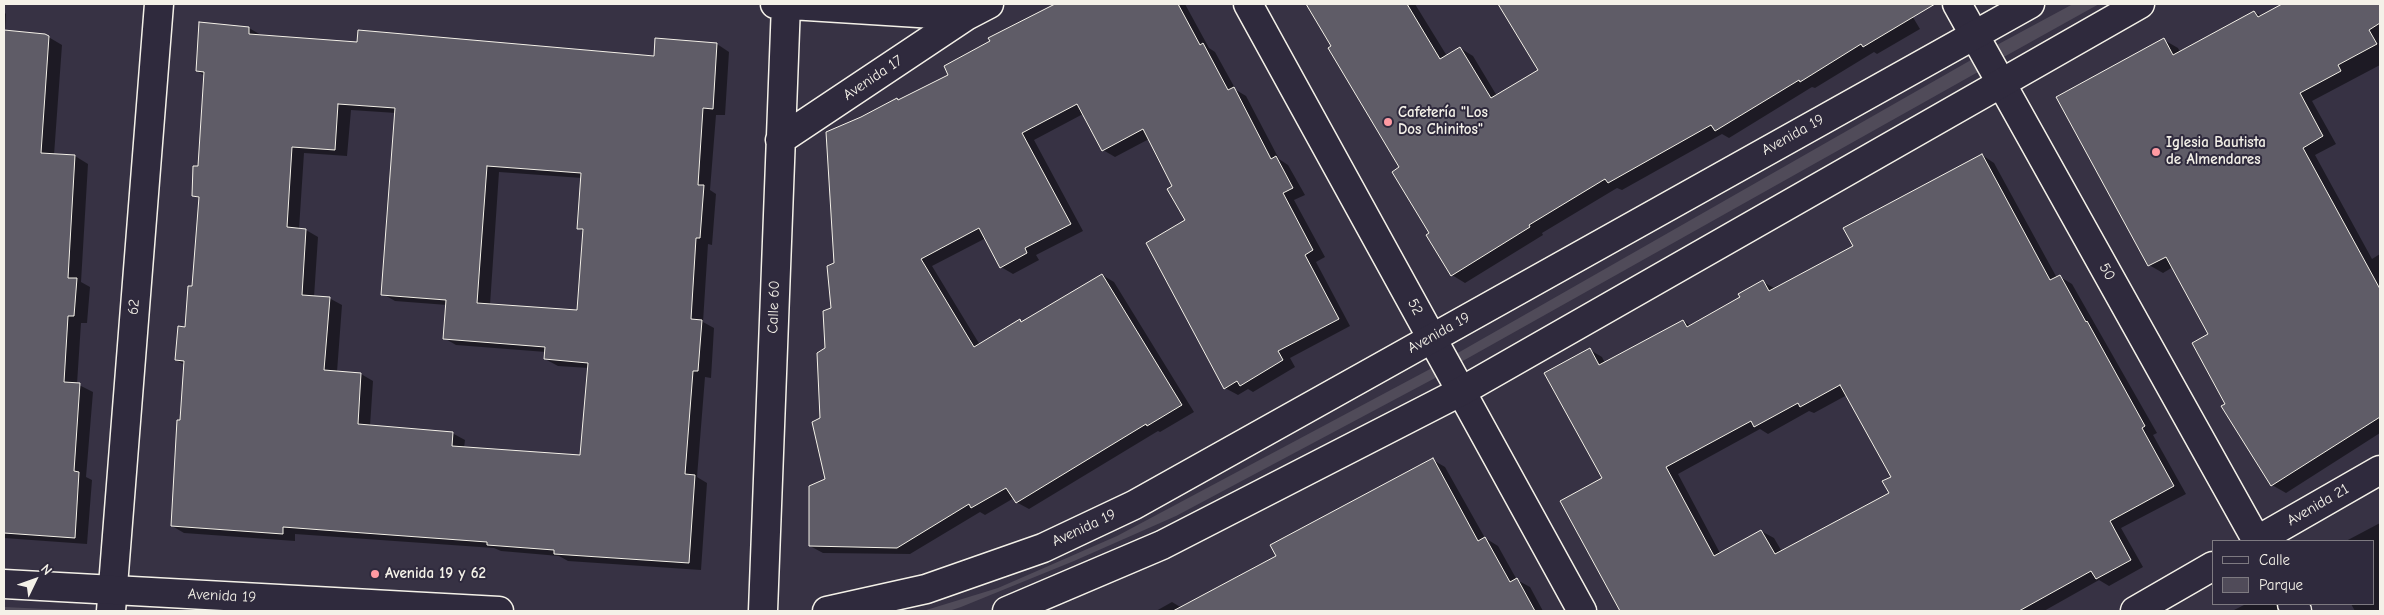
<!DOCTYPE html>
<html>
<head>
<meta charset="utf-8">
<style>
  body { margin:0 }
  #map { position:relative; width:2384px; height:615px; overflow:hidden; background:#373244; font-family:"Comic Neue",sans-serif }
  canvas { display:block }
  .frame { position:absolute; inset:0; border:5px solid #f4f1e8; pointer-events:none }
  .legend { position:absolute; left:2212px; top:540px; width:162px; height:65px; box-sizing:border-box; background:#2f2a3d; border:1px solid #7e7a81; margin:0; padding:6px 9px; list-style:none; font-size:15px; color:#f4f1e8 }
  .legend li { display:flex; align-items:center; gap:10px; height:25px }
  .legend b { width:25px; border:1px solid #7e7a81 }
  .north { position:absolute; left:10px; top:555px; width:50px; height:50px; -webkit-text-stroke:4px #2f2a3d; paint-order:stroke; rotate:48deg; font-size:14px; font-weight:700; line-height:20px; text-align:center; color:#f4f1e8 }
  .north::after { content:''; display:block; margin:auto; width:18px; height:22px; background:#f4f1e8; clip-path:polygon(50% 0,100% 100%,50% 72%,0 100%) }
</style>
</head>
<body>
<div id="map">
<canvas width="2384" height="615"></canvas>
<div class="frame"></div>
<ul class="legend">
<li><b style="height:6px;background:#2f2a3d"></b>Calle</li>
<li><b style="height:14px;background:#504b59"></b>Parque</li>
</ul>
<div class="north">N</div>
</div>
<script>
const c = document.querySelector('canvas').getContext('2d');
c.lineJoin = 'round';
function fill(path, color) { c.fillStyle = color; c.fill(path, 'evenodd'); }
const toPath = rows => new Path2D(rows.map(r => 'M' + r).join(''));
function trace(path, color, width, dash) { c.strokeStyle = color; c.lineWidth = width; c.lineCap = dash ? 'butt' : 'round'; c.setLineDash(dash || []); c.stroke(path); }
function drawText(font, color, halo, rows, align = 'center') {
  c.font = font + ' "Comic Neue",sans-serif'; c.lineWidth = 4; c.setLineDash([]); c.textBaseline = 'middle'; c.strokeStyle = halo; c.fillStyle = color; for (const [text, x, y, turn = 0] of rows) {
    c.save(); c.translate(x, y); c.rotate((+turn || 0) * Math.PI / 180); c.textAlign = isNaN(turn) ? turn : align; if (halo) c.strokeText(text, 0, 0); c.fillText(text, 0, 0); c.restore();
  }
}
const green = toPath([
  [2073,4,2099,4,2002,58,1995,46],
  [1971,60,1978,72,1461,362,1456,354],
  [1432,368,1437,377,1176,516,1074,561,961,607,949,611,923,611,998,588,1117,536],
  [4,607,88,611,4,611]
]);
const shadow = toPath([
  [1058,4,1185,4,1209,48,1215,52,1236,90,1246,96,1279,159,1288,165,1305,195,1294,200,1325,257,1316,262,1350,326,1290,358,1295,367,1253,392,1248,389,1238,395,1225,388,1186,220,1174,187,1149,139,1115,157,1103,150,1083,114,1034,140,1083,231,1036,255,1039,260,1013,274,1001,267,986,238,932,266,980,345,1020,321,1023,323,1102,275,1114,282,1194,412,1160,432,1158,431,1029,509,1016,502,1014,498,985,515,980,512,910,554,823,553,810,546,827,480,821,418,835,264,899,101,950,75,991,42,990,38],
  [1306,4,1415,4,1447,56,1460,48,1473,56,1497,96,1540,70,1500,4,1905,4,1920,29,1877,54,1874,52,1815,88,1812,87,1729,138,1722,134,1622,190,1617,188,1542,233,1543,235,1465,283,1452,275,1401,167,1333,47],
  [2284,4,2380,4,2380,65,2312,101,2336,144,2315,155,2372,259,2380,254,2380,433,2286,493,2272,485,2226,404,2210,335,2173,267,2163,273,2149,265,2164,40,2178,48,2180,52,2254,12,2262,16],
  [4,12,6,14,5,32,45,35,62,45,54,155,75,156,88,164,81,282,90,287,87,323,81,323,77,384,93,392,86,477,92,480,87,544,4,538],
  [200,24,249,28,261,35,358,44,655,57,656,40,717,44,729,52,725,115,716,115,710,190,716,194,712,245,708,244,703,322,714,328,711,378,705,377,697,477,707,483,701,570,568,561,559,556,501,551,494,548,295,534,295,541,184,533,172,526,185,365,176,360,186,328,193,288,200,199,193,195,199,167,205,76,197,71],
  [351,110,396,113,383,294,395,301,447,305,444,338,456,345,546,352,545,359,558,366,589,368,581,457,464,448,465,440,452,433,370,426,373,381,361,374,337,372,342,305,329,298,314,297,318,237,306,230,299,229,304,153,347,156],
  [499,172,582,178,578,228,584,232,578,312,490,305],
  [1982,155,1994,163,2057,278,2060,277,2072,284,2157,433,2153,435,2186,494,2121,528,2143,567,2109,586,2099,580,2044,611,1862,611,1819,532,1890,493,1892,477,1847,395,1814,413,1809,411,1768,434,1760,429,1678,474,1720,553,1761,531,1774,538,1788,562,1813,611,1620,611,1562,502,1603,479,1590,350,1602,357,1605,363,1683,321,1691,326,1742,298,1763,282,1776,289,1854,247],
  [1433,460,1445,467,1485,538,1498,546,1517,580,1530,587,1543,611,1156,611,1172,602,1182,608,1278,557],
  [2380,523,2380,611,2355,611,2351,604,2373,604,2373,541,2346,541],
  [2246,604,2276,604,2280,611,2232,611]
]);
const building = toPath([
  [1055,4,1178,4,1200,45,1203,43,1228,90,1234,87,1271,159,1276,156,1293,188,1283,193,1313,250,1305,255,1339,319,1278,351,1283,360,1240,386,1237,381,1224,389,1146,243,1185,220,1167,189,1172,186,1143,129,1102,151,1077,104,1022,133,1071,224,1025,248,1027,253,1000,268,979,228,921,259,974,347,1020,319,1021,322,1102,274,1182,405,1147,426,1146,424,1016,503,1006,488,971,508,969,504,897,548,809,546,809,486,825,479,812,422,820,418,817,353,825,348,823,311,831,308,827,266,834,263,826,132,861,117,897,98,898,100,948,75,944,66,990,41,988,38,1055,4],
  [1306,4,1407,4,1440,59,1460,47,1491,98,1538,70,1498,4,1935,4,1863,47,1861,44,1800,82,1799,80,1715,131,1711,125,1608,183,1605,179,1529,225,1530,227,1451,276,1426,235,1429,233,1392,172,1399,167,1328,48,1331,46,1306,4],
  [2282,4,2380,4,2380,23,2369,30,2377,44,2338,65,2341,71,2300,93,2323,136,2303,148,2380,289,2380,417,2271,486,2221,406,2225,404,2192,343,2208,334,2166,257,2148,266,2056,97,2164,38,2173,55,2254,11,2258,17,2282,4],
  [199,22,249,27,249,34,357,42,358,30,654,56,655,38,717,43,713,109,703,108,698,185,704,185,700,238,696,238,691,319,702,320,698,371,693,371,685,474,695,475,689,563,554,554,554,550,487,545,487,542,350,532,283,527,283,534,171,526,177,420,180,420,184,361,175,360,178,326,185,327,188,286,192,286,199,197,192,196,193,166,198,166,204,72,196,71,199,22],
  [338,104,395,108,381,295,446,300,443,339,545,347,544,359,588,363,580,455,452,446,453,432,358,424,361,373,324,370,330,297,302,295,306,229,287,227,292,147,335,150,338,104],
  [487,166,581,173,577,229,583,229,577,310,477,303,487,166],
  [4,30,45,34,49,36,41,153,75,155,68,278,77,278,74,316,68,316,64,382,80,383,74,471,79,472,75,538,4,533,4,30],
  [1982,154,2050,280,2060,275,2086,322,2087,321,2145,426,2142,428,2174,486,2110,521,2131,560,2096,579,2091,571,2019,611,1620,611,1560,501,1602,478,1544,373,1590,348,1599,365,1683,320,1687,327,1740,297,1738,294,1763,280,1769,291,1853,246,1843,228,1982,154],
  [1840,385,1891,477,1882,481,1889,493,1775,554,1761,530,1714,556,1666,467,1751,421,1754,427,1798,403,1800,407,1840,385],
  [1433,458,1478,541,1485,537,1510,582,1517,578,1535,611,1173,611,1276,556,1270,545,1433,458]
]);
const minor = toPath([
  [775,4,966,16,989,4],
  [1248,4,1582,611],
  [1957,4,2257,541],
  [780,140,966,16],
  [2256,541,2380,470],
  [2292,604,2297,611],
  [111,611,159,4],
  [763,611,786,4],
  [2135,611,2213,566]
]);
const major = toPath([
  [4,584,499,611],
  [827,611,926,589,1043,548,1134,505,2030,4],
  [1007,611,1162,545,1460,392,2140,4]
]);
const markers = [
  [1388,122,5,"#ff9aa2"],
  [2156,152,5,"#ff9aa2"],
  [375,574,5,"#ff9aa2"]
];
const streetNames = [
  ["Avenida 17",873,78,-34],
  ["Avenida 19",1793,135,-29],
  ["50",2107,272,61],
  ["62",134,307,-85],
  ["Calle 60",774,307,-88],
  ["52",1415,307,61],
  ["Avenida 19",1439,333,-29],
  ["Avenida 21",2318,505,-30],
  ["Avenida 19",1084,528,-25],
  ["Avenida 19",222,596,3]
];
const poiNames = [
  ["Cafetería \"Los",1398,113],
  ["Dos Chinitos\"",1398,130],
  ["Iglesia Bautista",2166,143],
  ["de Almendares",2166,160],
  ["Avenida 19 y 62",385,574]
];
fill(green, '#504b59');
fill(shadow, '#0007');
fill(building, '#5f5c67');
trace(building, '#f4f1e8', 1);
trace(minor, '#f4f1e8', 31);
trace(major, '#f4f1e8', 31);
trace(minor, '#2f2a3d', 28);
trace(major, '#2f2a3d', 28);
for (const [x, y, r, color] of markers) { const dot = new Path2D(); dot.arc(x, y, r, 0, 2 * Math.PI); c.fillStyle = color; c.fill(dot); trace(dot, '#2f2a3d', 2); }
drawText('15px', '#f4f1e8', '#2f2a3d', streetNames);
drawText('bold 15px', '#f4f1e8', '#2f2a3d', poiNames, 'left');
</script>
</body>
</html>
